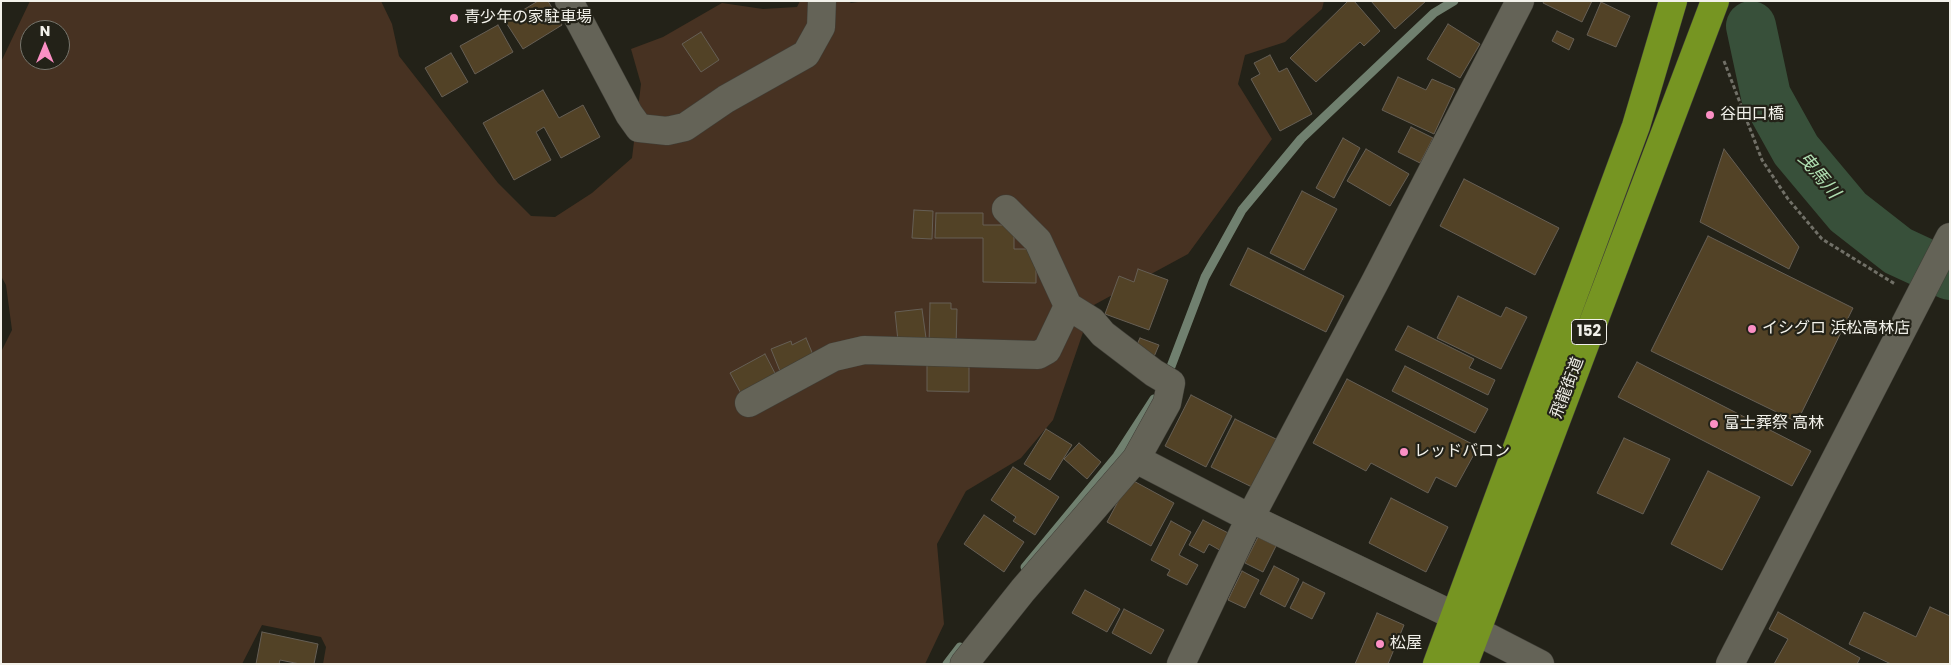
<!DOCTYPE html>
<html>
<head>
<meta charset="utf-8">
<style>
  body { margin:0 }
  #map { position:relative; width:1951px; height:665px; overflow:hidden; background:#232218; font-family:Poppins,sans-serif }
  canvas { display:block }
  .frame { position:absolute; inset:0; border:2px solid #f2f1ea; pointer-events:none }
  .north { position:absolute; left:20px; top:20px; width:50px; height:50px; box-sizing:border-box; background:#232218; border:1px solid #76756c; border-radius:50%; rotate:0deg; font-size:14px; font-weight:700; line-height:20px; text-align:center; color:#f2f1ea }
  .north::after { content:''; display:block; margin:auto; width:18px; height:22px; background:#fb8fc4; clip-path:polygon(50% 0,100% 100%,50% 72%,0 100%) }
</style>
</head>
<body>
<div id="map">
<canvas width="1951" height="665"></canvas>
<div class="frame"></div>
<div class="north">N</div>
</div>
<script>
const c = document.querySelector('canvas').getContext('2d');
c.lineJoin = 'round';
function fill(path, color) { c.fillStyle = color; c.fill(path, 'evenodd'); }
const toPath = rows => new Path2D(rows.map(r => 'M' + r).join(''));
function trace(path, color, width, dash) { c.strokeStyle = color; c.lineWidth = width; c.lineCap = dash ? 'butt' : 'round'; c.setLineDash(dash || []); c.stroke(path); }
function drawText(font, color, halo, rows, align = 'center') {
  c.font = font + ' Poppins,"Noto Sans JP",sans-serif'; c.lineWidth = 4.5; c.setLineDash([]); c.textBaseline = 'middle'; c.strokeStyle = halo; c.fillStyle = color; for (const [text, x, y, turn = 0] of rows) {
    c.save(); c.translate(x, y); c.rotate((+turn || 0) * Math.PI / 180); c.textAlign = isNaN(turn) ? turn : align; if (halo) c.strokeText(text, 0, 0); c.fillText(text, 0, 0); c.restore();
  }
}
const green = toPath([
  [30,1,381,1,392,24,399,56,498,183,531,216,555,217,592,193,632,158,641,84,631,49,663,37,722,3,763,9,797,7,800,1,848,1,851,3,865,1,1324,1,1322,9,1285,42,1245,55,1238,84,1272,139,1188,254,1092,306,1053,420,1021,458,966,491,937,544,944,624,925,664,323,664,326,647,321,637,262,625,242,664,1,664,1,352,12,330,6,285,1,276,1,62],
  [30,30,60,30,60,60,30,60]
]);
const stream = toPath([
  [1167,377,1205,277,1242,210,1301,139,1434,13,1454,1],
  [1025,567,1117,456,1154,399],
  [947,664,960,647]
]);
const river = toPath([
  [1751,26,1766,96,1796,150,1848,212,1898,251,1950,275]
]);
const building = toPath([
  [538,1,548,1,562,25,523,49,505,21,538,1],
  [1348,1,1354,1,1380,31,1364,46,1360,42,1316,82,1290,58,1348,1],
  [1371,1,1426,1,1395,29,1371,1],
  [1544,1,1592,1,1582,22,1543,3,1544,1],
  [1601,2,1630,16,1616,47,1587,35,1601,2],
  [1448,24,1480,44,1460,78,1427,59,1448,24],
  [498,25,513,52,475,74,460,46,498,25],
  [1557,31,1574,39,1569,50,1552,41,1557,31],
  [701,32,719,60,701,72,682,44,701,32],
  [451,53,468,82,442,97,425,68,451,53],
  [1270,55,1279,72,1287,68,1312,114,1280,131,1251,79,1260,74,1254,63,1270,55],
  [1398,77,1426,90,1432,79,1455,89,1434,134,1382,110,1398,77],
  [543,90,559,118,583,105,600,137,561,158,544,127,536,132,551,160,514,180,483,123,543,90],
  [1411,127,1433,138,1420,163,1398,152,1411,127],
  [1343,138,1360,148,1334,198,1316,188,1343,138],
  [1366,149,1409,174,1390,206,1347,181,1366,149],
  [1724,149,1799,247,1789,269,1700,222,1724,149],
  [1464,179,1559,228,1535,275,1440,226,1464,179],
  [1302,191,1337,209,1304,270,1270,253,1302,191],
  [914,210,933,211,932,239,912,238,914,210],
  [936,213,983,213,983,225,1014,225,1014,249,1036,249,1036,283,983,282,983,238,935,238,936,213],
  [1708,236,1853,308,1797,422,1651,351,1708,236],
  [1248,248,1344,296,1326,332,1230,285,1248,248],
  [1138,269,1168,280,1149,330,1105,314,1119,276,1134,282,1138,269],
  [1458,296,1501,317,1506,307,1527,317,1501,369,1437,338,1458,296],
  [930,303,951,303,951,309,957,309,956,347,929,346,930,303],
  [922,309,926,338,898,341,895,312,922,309],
  [1408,326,1474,359,1469,368,1495,380,1488,395,1395,350,1408,326],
  [806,338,816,362,782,376,771,349,791,341,792,345,806,338],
  [1140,338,1159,345,1153,359,1134,351,1140,338],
  [765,354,779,381,744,399,730,373,765,354],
  [927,357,969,358,969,392,927,391,927,357],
  [1637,362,1811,451,1792,486,1618,397,1637,362],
  [1405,366,1488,409,1475,433,1392,391,1405,366],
  [1347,379,1478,447,1456,487,1436,477,1428,493,1371,463,1366,471,1313,443,1347,379],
  [1191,395,1232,416,1206,467,1165,446,1191,395],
  [1235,419,1280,441,1256,489,1211,467,1235,419],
  [1046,429,1072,445,1050,480,1024,464,1046,429],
  [1624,438,1670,459,1643,514,1597,493,1624,438],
  [1079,443,1101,462,1087,479,1064,459,1079,443],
  [1013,467,1059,497,1035,535,1013,521,1016,517,991,500,1013,467],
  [1708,471,1760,497,1722,570,1671,544,1708,471],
  [1130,479,1174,503,1151,546,1107,522,1130,479],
  [1391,498,1448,527,1426,572,1369,543,1391,498],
  [984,515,1024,542,1004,572,964,544,984,515],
  [1203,520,1232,535,1223,552,1209,544,1204,553,1189,545,1203,520],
  [1171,521,1191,532,1179,555,1198,565,1187,585,1167,575,1170,570,1151,560,1171,521],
  [1258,537,1276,546,1263,572,1245,563,1258,537],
  [1274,566,1299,579,1285,607,1260,594,1274,566],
  [1242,571,1259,580,1245,608,1228,600,1242,571],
  [1303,582,1325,593,1312,619,1290,608,1303,582],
  [1085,590,1120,609,1107,632,1072,613,1085,590],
  [1930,607,1950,616,1950,664,1891,664,1849,644,1864,612,1916,637,1930,607],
  [1124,609,1164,630,1151,654,1112,633,1124,609],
  [1778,612,1860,658,1857,664,1774,664,1788,639,1769,629,1778,612],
  [1377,613,1404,625,1388,664,1355,664,1377,613],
  [262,632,318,644,314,664,300,664,280,660,279,664,256,664,262,632]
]);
const path = toPath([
  [1724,61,1762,160,1788,199,1822,239,1895,284]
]);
const minor = toPath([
  [569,1,629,114,639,128,667,131,685,127,726,99,806,54,821,27,822,1],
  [749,403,834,357,864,350,1038,355,1047,350,1068,306],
  [1136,459,1250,518,1455,616],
  [1476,631,1540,664],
  [964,664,1023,590,1136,459,1167,403,1171,383,1154,373,1103,334,1092,321,1068,306,1038,241,1006,209],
  [1181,664,1250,518,1375,282,1520,1],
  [1730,664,1950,237]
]);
const highway = toPath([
  [1437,664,1636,126,1673,1],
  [1464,664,1715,1]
]);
const markers = [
  [454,18,5,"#fb8fc4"],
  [1710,115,5,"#fb8fc4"],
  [1752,329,5,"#fb8fc4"],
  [1714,424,5,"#fb8fc4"],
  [1404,452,5,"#fb8fc4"],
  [1380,644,5,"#fb8fc4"]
];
const shields = [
  [1589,332,35]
];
const shieldNames = [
  ["152",1589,332]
];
const poiNames = [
  ["青少年の家駐車場",464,18],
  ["谷田口橋",1720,115],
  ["イシグロ 浜松高林店",1762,329],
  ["富士葬祭 高林",1724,424],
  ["レッドバロン",1414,452],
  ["松屋",1390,644]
];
const streetNames = [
  ["飛龍街道",1568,388,-69]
];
const waterNames = [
  ["曳馬川",1818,176,50]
];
fill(green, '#473222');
trace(stream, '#70806f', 9);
trace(river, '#38503a', 50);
fill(building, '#524226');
trace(building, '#665f55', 1);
trace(minor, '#3f3e37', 29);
trace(highway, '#3f3e37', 29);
trace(path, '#717067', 3, [4, 2.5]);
trace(minor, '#646357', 28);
trace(highway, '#769522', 28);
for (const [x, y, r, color] of markers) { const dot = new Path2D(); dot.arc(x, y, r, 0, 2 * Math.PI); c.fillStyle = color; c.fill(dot); trace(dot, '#232218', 2); }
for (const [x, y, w] of shields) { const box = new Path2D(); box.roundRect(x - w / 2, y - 12.5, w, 25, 4); c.fillStyle = '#232218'; c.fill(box); trace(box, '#f2f1ea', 1); }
drawText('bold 15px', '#f2f1ea', null, shieldNames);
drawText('16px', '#f2f1ea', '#232218', poiNames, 'left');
drawText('16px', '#f2f1ea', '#232218', streetNames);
drawText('italic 18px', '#aeddb0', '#232218', waterNames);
</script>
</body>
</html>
